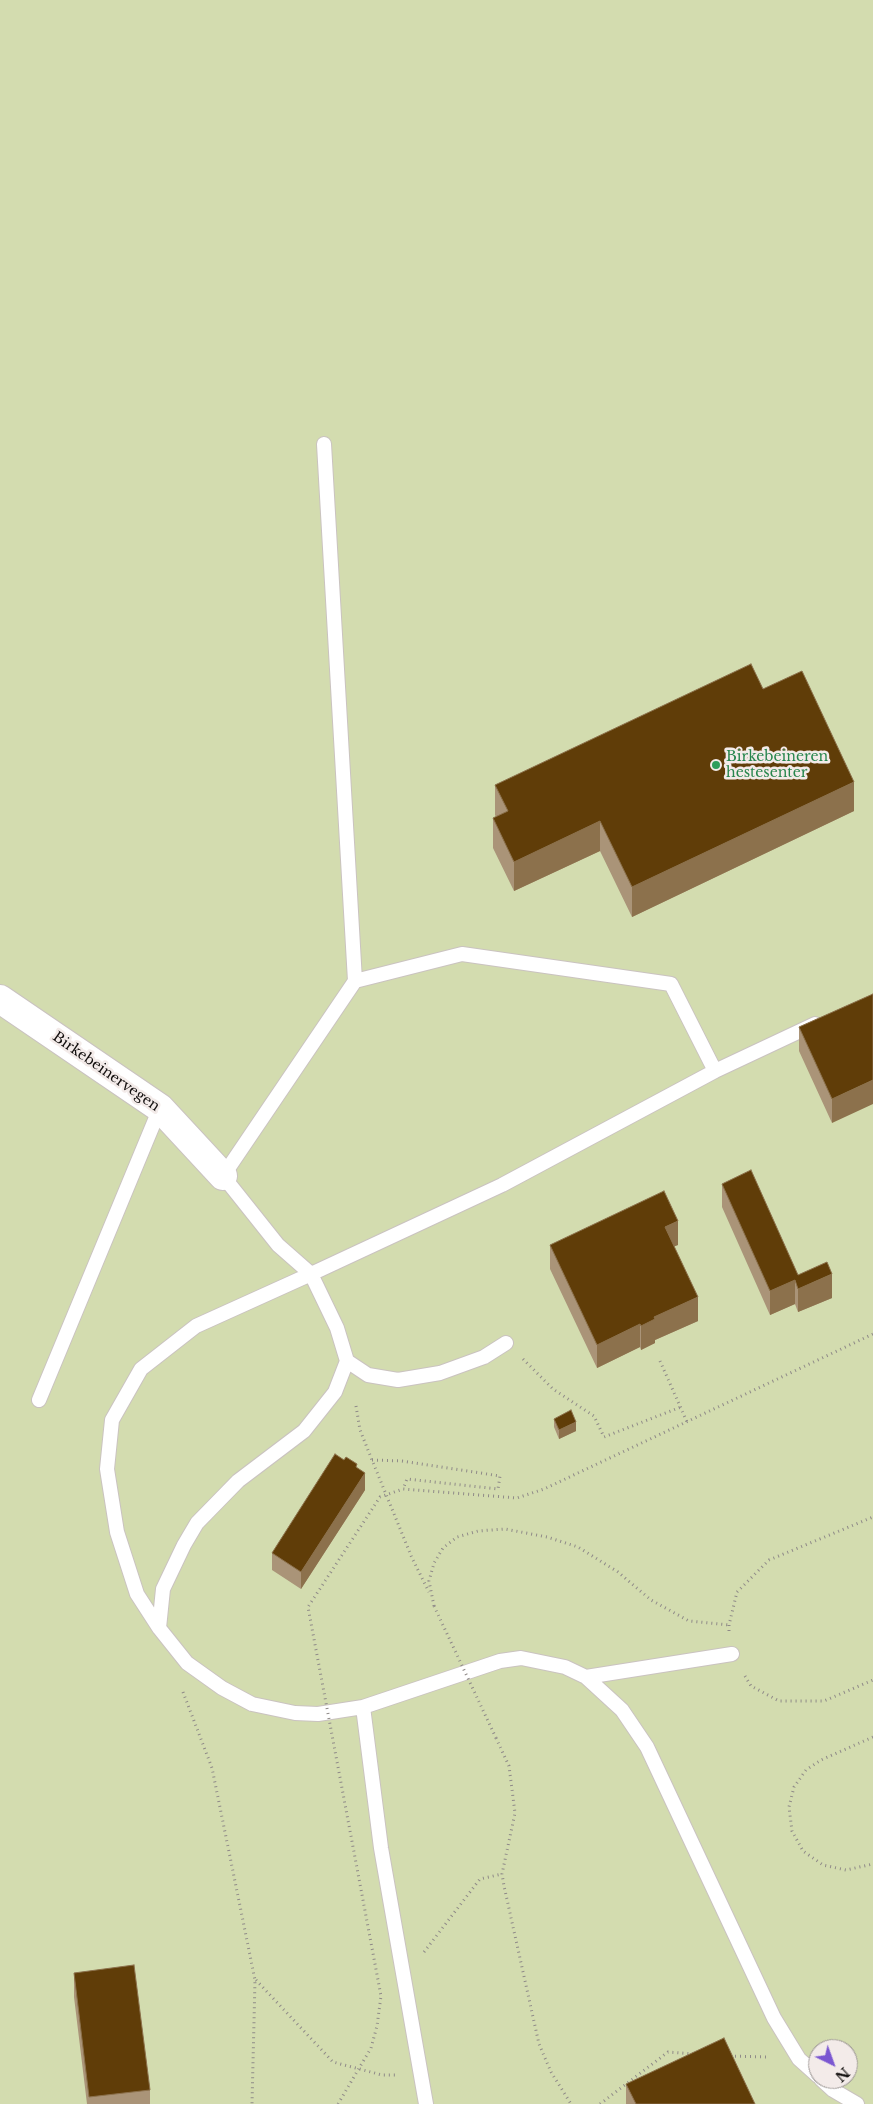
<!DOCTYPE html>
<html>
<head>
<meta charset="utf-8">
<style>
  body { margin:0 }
  #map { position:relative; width:873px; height:2104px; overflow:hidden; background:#f3ebe9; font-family:"Libre Baskerville",serif }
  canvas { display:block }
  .north { position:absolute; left:808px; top:2039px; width:50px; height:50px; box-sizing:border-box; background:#f3ebe9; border:1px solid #999391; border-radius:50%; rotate:138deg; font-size:14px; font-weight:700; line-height:20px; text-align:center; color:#120f0e }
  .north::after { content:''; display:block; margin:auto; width:18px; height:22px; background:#7b57d1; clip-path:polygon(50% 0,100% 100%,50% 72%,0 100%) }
</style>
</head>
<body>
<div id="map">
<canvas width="873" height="2104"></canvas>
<div class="north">N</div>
</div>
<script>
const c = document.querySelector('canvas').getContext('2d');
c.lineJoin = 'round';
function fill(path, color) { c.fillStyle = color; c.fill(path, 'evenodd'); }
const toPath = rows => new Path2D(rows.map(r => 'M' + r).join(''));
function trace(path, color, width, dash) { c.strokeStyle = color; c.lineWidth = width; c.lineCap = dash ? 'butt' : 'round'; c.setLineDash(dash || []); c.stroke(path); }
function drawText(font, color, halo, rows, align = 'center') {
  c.font = font + ' "Libre Baskerville",serif'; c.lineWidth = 5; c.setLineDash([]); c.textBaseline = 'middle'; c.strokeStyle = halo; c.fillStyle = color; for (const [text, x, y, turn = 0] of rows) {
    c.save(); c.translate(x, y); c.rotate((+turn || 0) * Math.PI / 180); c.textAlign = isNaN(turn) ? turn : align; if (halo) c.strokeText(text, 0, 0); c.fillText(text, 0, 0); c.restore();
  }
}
const green = toPath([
  [0,0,873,0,873,2104,0,2104],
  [818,2049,848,2049,848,2079,818,2079]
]);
const path = toPath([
  [523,1359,553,1389,594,1416,604,1437,681,1407],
  [660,1361,687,1422],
  [356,1406,360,1430,372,1460,412,1558,429,1592],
  [372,1460,402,1461,500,1476,498,1489,407,1479,403,1489],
  [434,1606,429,1581,434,1563,443,1548,457,1537,478,1531,505,1529,547,1537,578,1547,618,1572,651,1600,689,1621,729,1625],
  [729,1631,729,1625,737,1592,769,1560,873,1517],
  [745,1676,751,1686,779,1701,824,1701,873,1680],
  [183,1692,212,1768,255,1980,252,2104],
  [873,1737,821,1760,806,1770,794,1787,789,1807,792,1831,803,1851,823,1865,846,1870,873,1864],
  [496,1738,509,1766,515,1813,502,1874,504,1886,539,2044,551,2072,571,2104],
  [424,1952,480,1879,502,1874],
  [256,1980,333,2062,382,2075,395,2075],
  [730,2056,768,2057],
  [600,2104,668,2052,694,2054]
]);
const lane = toPath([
  [324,444,355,981,223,1176,278,1245,311,1274,196,1326,141,1369,112,1420,107,1469,117,1532,137,1594,159,1628,187,1663,222,1688,252,1704,295,1713,318,1714,363,1707,500,1661,521,1658,565,1667,586,1677,622,1710,647,1747,774,2018,799,2059,818,2076],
  [355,981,462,954,671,984,715,1071],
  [347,1361,368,1375,398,1380,440,1373,484,1357,506,1343],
  [39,1400,160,1108],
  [159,1628,163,1589,184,1545,197,1523,238,1481,304,1431,335,1392,347,1361,337,1328,311,1274,502,1185,715,1071,815,1024],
  [586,1677,732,1654],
  [363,1707,381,1848,426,2104],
  [821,2079,833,2090,857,2104]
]);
const street = toPath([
  [0,999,160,1108,223,1176]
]);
const pathBridge = toPath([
  [434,1606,496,1738],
  [338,2104,371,2048,377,2026,381,1996,308,1607,380,1497,403,1489,517,1498,544,1489,873,1334]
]);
const wall = toPath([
  [763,689,854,811,632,917,600,851,514,891,493,848,493,818,496,817,495,815,495,785],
  [873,994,832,1123,799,1051,799,1027],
  [722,1184,798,1275,832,1298,798,1312,795,1304,770,1315,722,1207],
  [550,1245,678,1245,674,1246,698,1321,655,1340,655,1343,641,1350,640,1347,597,1368,550,1269],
  [554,1419,576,1431,559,1439,554,1427],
  [357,1468,365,1490,301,1589,272,1570,272,1553],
  [74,1973,150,2090,150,2104,87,2104,74,1997],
  [626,2084,755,2104,626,2104]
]);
const shadedWall = toPath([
  [854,782,854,811,632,917,632,887],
  [600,821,600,851,514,891,514,862],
  [873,1080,873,1104,832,1123,832,1099],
  [678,1221,678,1245,665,1250,665,1227],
  [832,1274,832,1298,798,1312,798,1289],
  [795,1280,795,1304,770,1315,770,1291],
  [698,1297,698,1321,655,1340,655,1343,641,1350,641,1326,654,1317],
  [640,1324,640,1347,597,1368,597,1345],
  [576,1422,576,1431,559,1439,559,1430],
  [365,1473,365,1490,301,1589,301,1572]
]);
const building = toPath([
  [751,664,763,689,802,671,854,782,632,887,600,821,514,862,493,818,508,811,495,785,751,664],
  [873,994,873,1080,832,1099,799,1027,873,994],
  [751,1170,798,1275,827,1262,832,1274,798,1289,795,1280,770,1291,722,1184,751,1170],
  [664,1191,678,1221,665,1227,698,1297,654,1317,655,1319,641,1326,640,1324,597,1345,550,1245,664,1191],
  [571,1410,576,1422,559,1430,554,1419,571,1410],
  [335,1454,344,1460,346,1457,357,1464,356,1467,365,1473,301,1572,272,1553,335,1454],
  [134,1965,150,2090,89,2097,74,1973,134,1965],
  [724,2038,755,2104,636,2104,626,2084,724,2038]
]);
const markers = [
  [716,765,5,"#2e9e5b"]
];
const leisureNames = [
  ["Birkebeineren",726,757],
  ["hestesenter",726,773]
];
const streetNames = [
  ["Birkebeinervegen",106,1072,35]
];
fill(green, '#d3dcaf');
trace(lane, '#cac3c0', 16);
trace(street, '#cac3c0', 30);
trace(path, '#8f8a88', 3, [1, 4]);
trace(lane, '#fff', 14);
trace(street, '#fff', 28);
trace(pathBridge, '#8f8a88', 3, [1, 4]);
fill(wall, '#aa9478');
fill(shadedWall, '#8c714c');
fill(building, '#603d08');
trace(building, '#8c714c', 1);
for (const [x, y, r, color] of markers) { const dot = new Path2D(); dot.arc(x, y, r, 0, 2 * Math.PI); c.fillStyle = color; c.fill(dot); trace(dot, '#f3ebe9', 2); }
drawText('14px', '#27864d', '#f3ebe9', leisureNames, 'left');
drawText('14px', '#120f0e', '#f3ebe9', streetNames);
</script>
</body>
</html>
